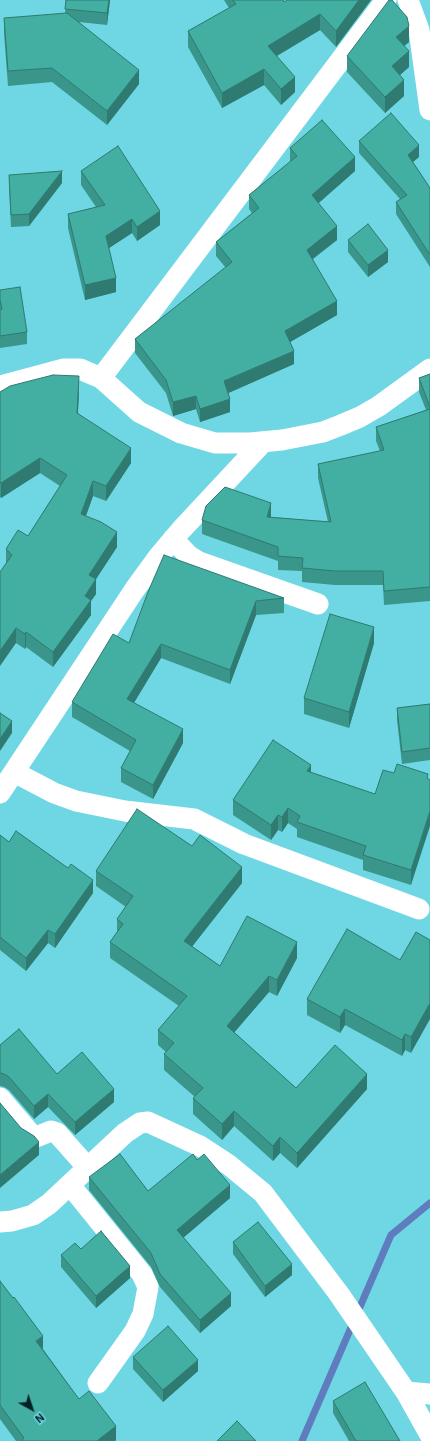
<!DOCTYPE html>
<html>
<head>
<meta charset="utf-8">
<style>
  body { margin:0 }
  #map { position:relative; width:430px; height:1441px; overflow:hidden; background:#6ed7e3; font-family:"Exo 2",sans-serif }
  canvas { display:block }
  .north { position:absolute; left:12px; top:1389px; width:40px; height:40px; -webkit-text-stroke:3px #6ed7e3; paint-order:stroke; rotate:140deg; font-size:11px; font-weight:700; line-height:16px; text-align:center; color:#002125 }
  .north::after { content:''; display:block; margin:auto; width:14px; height:18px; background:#002125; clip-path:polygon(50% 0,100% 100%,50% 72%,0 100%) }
</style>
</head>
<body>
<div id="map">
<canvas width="430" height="1441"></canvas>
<div class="north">N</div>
</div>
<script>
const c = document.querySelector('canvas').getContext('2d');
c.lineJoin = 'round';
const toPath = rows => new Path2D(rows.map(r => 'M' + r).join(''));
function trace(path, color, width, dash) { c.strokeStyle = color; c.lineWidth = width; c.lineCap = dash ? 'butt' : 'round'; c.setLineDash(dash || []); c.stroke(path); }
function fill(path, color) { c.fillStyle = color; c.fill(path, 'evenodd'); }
const stream = toPath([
  [302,1441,391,1235,430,1203]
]);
const minor = toPath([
  [408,0,419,30,430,110],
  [101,378,386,0],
  [0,386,64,369,80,369,101,378,139,412,181,433,215,443,250,443,282,440,323,432,341,425,360,417,379,406,430,369],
  [173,539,188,555,199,562,318,604],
  [14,772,54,793,76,801,125,811,194,819,244,844,419,909],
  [0,793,135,589,159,556,181,530,263,442],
  [0,1098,30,1133,36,1137,51,1131,57,1133,88,1168],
  [70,1185,142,1274,148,1287,143,1314,135,1331,98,1383],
  [0,1222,12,1221,33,1215,49,1204,125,1133,140,1123,148,1122,200,1146,229,1165,263,1193,339,1294,406,1392,430,1435],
  [406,1392,430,1394]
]);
const wall = toPath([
  [66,0,110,0,107,25,79,22,139,84,107,125,52,82,8,86,4,33,4,18,65,14],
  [224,0,283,0,284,2,371,0,336,47,320,30,277,56,295,92,281,105,264,85,222,108,188,47,188,31,229,8],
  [409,42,404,46,409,67,400,75,404,96,385,113,347,72,347,56],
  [359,141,419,157,413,162,430,188,430,267,396,214,396,202,400,199,359,153],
  [290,148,355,171,318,203,337,240,313,259,337,315,290,342,294,364,228,393,230,412,200,422,196,409,173,416,166,393,135,353,135,339,226,268,216,256,216,242,252,213,249,209,249,195,290,162],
  [81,171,160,225,137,241,132,233,109,248,116,292,85,300,68,228,68,214,96,207,81,185],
  [9,175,62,183,29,226,11,227,9,187],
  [348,240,388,262,368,277,348,252],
  [0,290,27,332,27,344,0,348],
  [430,374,430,601,384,605,383,585,335,585,302,582,302,571,278,570,278,561,202,534,202,520,271,517,328,522,318,478,318,464,380,451,376,441,376,427,426,410,419,392,419,378],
  [79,391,78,413,131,463,106,501,93,496,86,516,117,547,96,579,96,594,91,601,91,615,53,667,26,647,25,649,16,643,6,563,6,549,28,536,60,486,40,473,1,498,0,497,0,392],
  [148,592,284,598,284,613,256,615,230,684,161,658,134,703,183,743,153,799,121,782,121,768,130,751,72,717,72,702,129,643],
  [374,643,349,728,304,714,304,698],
  [430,704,430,760,402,764,397,720,397,708],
  [311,773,375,794,394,773,428,774,411,885,363,870,363,860,297,837,297,829,288,823,282,832,278,830,271,840,233,815,233,800],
  [0,835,9,842,93,893,55,948,48,943,26,971,0,950],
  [96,871,242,883,192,946,220,966,297,958,277,996,269,992,234,1032,296,1088,367,1089,297,1168,280,1153,273,1161,234,1126,222,1140,193,1114,193,1098,195,1097,164,1070,164,1054,166,1052,158,1045,158,1030,179,1006,110,958,110,942,117,932,117,919,126,907,96,886],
  [416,932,411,1053,405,1050,402,1056,345,1025,340,1033,307,1015,307,999,400,960],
  [0,1045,57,1074,114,1102,75,1135,48,1107,34,1119,9,1090,4,1087,0,1086],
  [197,1160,230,1198,183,1238,231,1306,200,1333,160,1287,151,1267,89,1190,89,1177,148,1191],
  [233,1242,292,1275,265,1297,233,1254],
  [61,1255,130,1278,96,1308,61,1267],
  [0,1281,43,1349,79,1399,116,1440,115,1441,16,1441,0,1419],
  [133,1357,198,1371,163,1402,133,1369],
  [333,1401,400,1441,349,1441,333,1413]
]);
const shadedWall = toPath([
  [109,0,110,0,107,25,107,13],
  [359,0,371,0,336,47,336,31],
  [320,14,320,30,268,61,268,46],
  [409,26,409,42,396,53,396,37],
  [409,51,409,67,392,82,392,66],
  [264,69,264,85,222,108,222,93],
  [139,70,139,84,107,125,107,111],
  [295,77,295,92,281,105,281,89],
  [404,80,404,96,385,113,385,97],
  [419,145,419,157,408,166,408,155],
  [355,157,355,171,312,209,312,195],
  [62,171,62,183,29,226,29,214],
  [160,211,160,225,137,241,137,227],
  [132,219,132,233,106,250,106,236],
  [337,226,337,240,307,263,307,250],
  [388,250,388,262,368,277,368,265],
  [116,278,116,292,85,300,85,285],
  [337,301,337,315,285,345,285,331],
  [294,351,294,364,224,395,224,381],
  [79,376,79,391,77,428,77,413],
  [196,396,196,409,173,416,173,402],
  [230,399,230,412,200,422,200,409],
  [131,448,131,463,106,501,106,486],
  [40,458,40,473,1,498,1,483],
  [93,481,93,496,81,529,81,514],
  [271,503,271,517,267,517],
  [117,532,117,547,96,579,96,594,91,601,91,615,53,667,53,652,85,596,89,575],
  [256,601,256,615,230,684,230,670],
  [374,627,374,643,349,728,349,712],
  [16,628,16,643,0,666,0,651],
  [26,632,26,647,25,649,25,634],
  [161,644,161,658,127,714,127,699],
  [12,721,12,733,0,751,0,739],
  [183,729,183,743,153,799,153,785],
  [311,765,311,780,307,771],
  [288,808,288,823,282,832,282,817],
  [430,811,430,826,411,885,411,870],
  [278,815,278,830,271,840,271,825],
  [242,867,242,883,184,957,184,941],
  [93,880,93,893,55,948,55,934],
  [48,930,48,943,26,971,26,958],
  [297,942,297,958,277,996,277,980],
  [269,976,269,992,227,1041,227,1026],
  [430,1003,430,1019,411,1053,411,1037],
  [345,1009,345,1025,340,1033,340,1017],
  [405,1034,405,1050,402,1056,402,1040],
  [367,1074,367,1089,297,1168,297,1153],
  [114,1089,114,1102,75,1135,75,1122],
  [48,1094,48,1107,34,1119,34,1106],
  [234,1111,234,1126,222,1140,222,1124],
  [280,1137,280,1153,273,1161,273,1146],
  [39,1142,39,1155,0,1188,0,1175],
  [230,1185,230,1198,177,1243,177,1230],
  [292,1264,292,1275,265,1297,265,1286],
  [130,1266,130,1278,96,1308,96,1296],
  [231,1293,231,1306,200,1333,200,1320],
  [43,1336,43,1349,36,1341],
  [198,1360,198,1371,163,1402,163,1390],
  [116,1426,116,1440,115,1441,97,1441]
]);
const building = toPath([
  [66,0,109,0,107,13,65,9,66,0],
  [233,0,283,0,284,2,287,0,359,0,336,31,320,14,268,46,295,77,281,89,264,69,222,93,188,31,236,4,233,0],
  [389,0,392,0,407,17,409,26,396,37,409,51,392,66,404,80,385,97,347,56,389,0],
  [67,13,139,70,107,111,52,68,8,71,4,18,67,13],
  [391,113,419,145,408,155,430,188,430,255,396,202,407,195,359,141,391,113],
  [322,120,355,157,312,195,337,226,307,250,337,301,285,331,294,351,224,381,230,399,200,409,196,396,173,402,166,380,135,339,232,262,216,242,259,208,249,195,297,156,290,148,322,120],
  [118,146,160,211,137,227,132,219,106,236,116,278,85,285,68,214,105,205,81,171,118,146],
  [62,171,29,214,11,215,9,175,62,171],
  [368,224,388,250,368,265,348,240,368,224],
  [20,287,27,332,0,336,0,310,2,309,0,300,0,290,20,287],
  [430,374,430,407,419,378,430,374],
  [53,375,79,376,77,413,131,448,106,486,93,481,81,514,101,522,117,532,89,575,96,579,85,596,91,600,53,652,26,632,25,634,16,628,0,651,0,572,12,555,6,549,18,530,28,536,67,475,40,458,1,483,0,482,0,392,10,386,53,375],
  [430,409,430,587,384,591,383,571,335,571,302,568,303,558,278,556,278,547,202,520,206,506,225,487,271,503,267,517,331,522,318,464,384,450,376,427,430,409],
  [164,555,284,598,256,601,230,670,161,644,127,699,183,729,153,785,121,768,136,740,72,702,113,634,129,643,148,592,164,555],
  [330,614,374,627,349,712,304,698,330,614],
  [430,704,430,748,402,752,397,708,430,704],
  [0,713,12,721,0,739,0,713],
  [273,740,311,765,307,771,375,794,383,770,394,773,397,764,428,774,427,778,430,780,430,811,411,870,363,855,366,846,297,822,300,816,288,808,282,817,278,815,271,825,233,800,273,740],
  [137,809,192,846,200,835,242,867,184,941,220,966,247,916,297,942,277,980,269,976,227,1026,296,1088,335,1045,367,1074,297,1153,280,1137,273,1146,234,1111,222,1124,193,1098,203,1088,164,1054,174,1043,158,1030,187,996,110,942,123,924,117,919,133,896,96,871,137,809],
  [16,831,68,868,71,864,93,880,55,934,48,930,26,958,0,937,0,835,9,842,16,831],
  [347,929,400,960,416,932,430,940,430,1003,411,1037,405,1034,402,1040,345,1009,340,1017,307,999,347,929],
  [19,1029,57,1074,82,1052,114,1089,75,1122,48,1094,34,1106,9,1077,4,1074,0,1073,0,1045,19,1029],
  [0,1103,21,1128,34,1136,39,1142,0,1175,0,1103],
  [120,1154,148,1191,193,1154,197,1160,204,1154,230,1185,177,1230,231,1293,200,1320,160,1274,151,1253,89,1177,120,1154],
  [258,1222,292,1264,265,1286,233,1242,258,1222],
  [101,1231,130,1266,96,1296,61,1255,75,1243,81,1249,101,1231],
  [0,1281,13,1298,14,1297,43,1336,36,1341,79,1399,89,1391,116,1426,97,1441,21,1441,24,1438,0,1405,0,1281],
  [168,1326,198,1360,163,1390,133,1357,168,1326],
  [365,1382,400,1441,356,1441,333,1401,365,1382],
  [237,1421,256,1441,217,1441,237,1421]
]);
trace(stream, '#5e7cbe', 7);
trace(minor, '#fff', 21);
fill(wall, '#3a968b');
fill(shadedWall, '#2f7a71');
fill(building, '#43aea2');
trace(building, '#2f7a71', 1);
</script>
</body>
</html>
